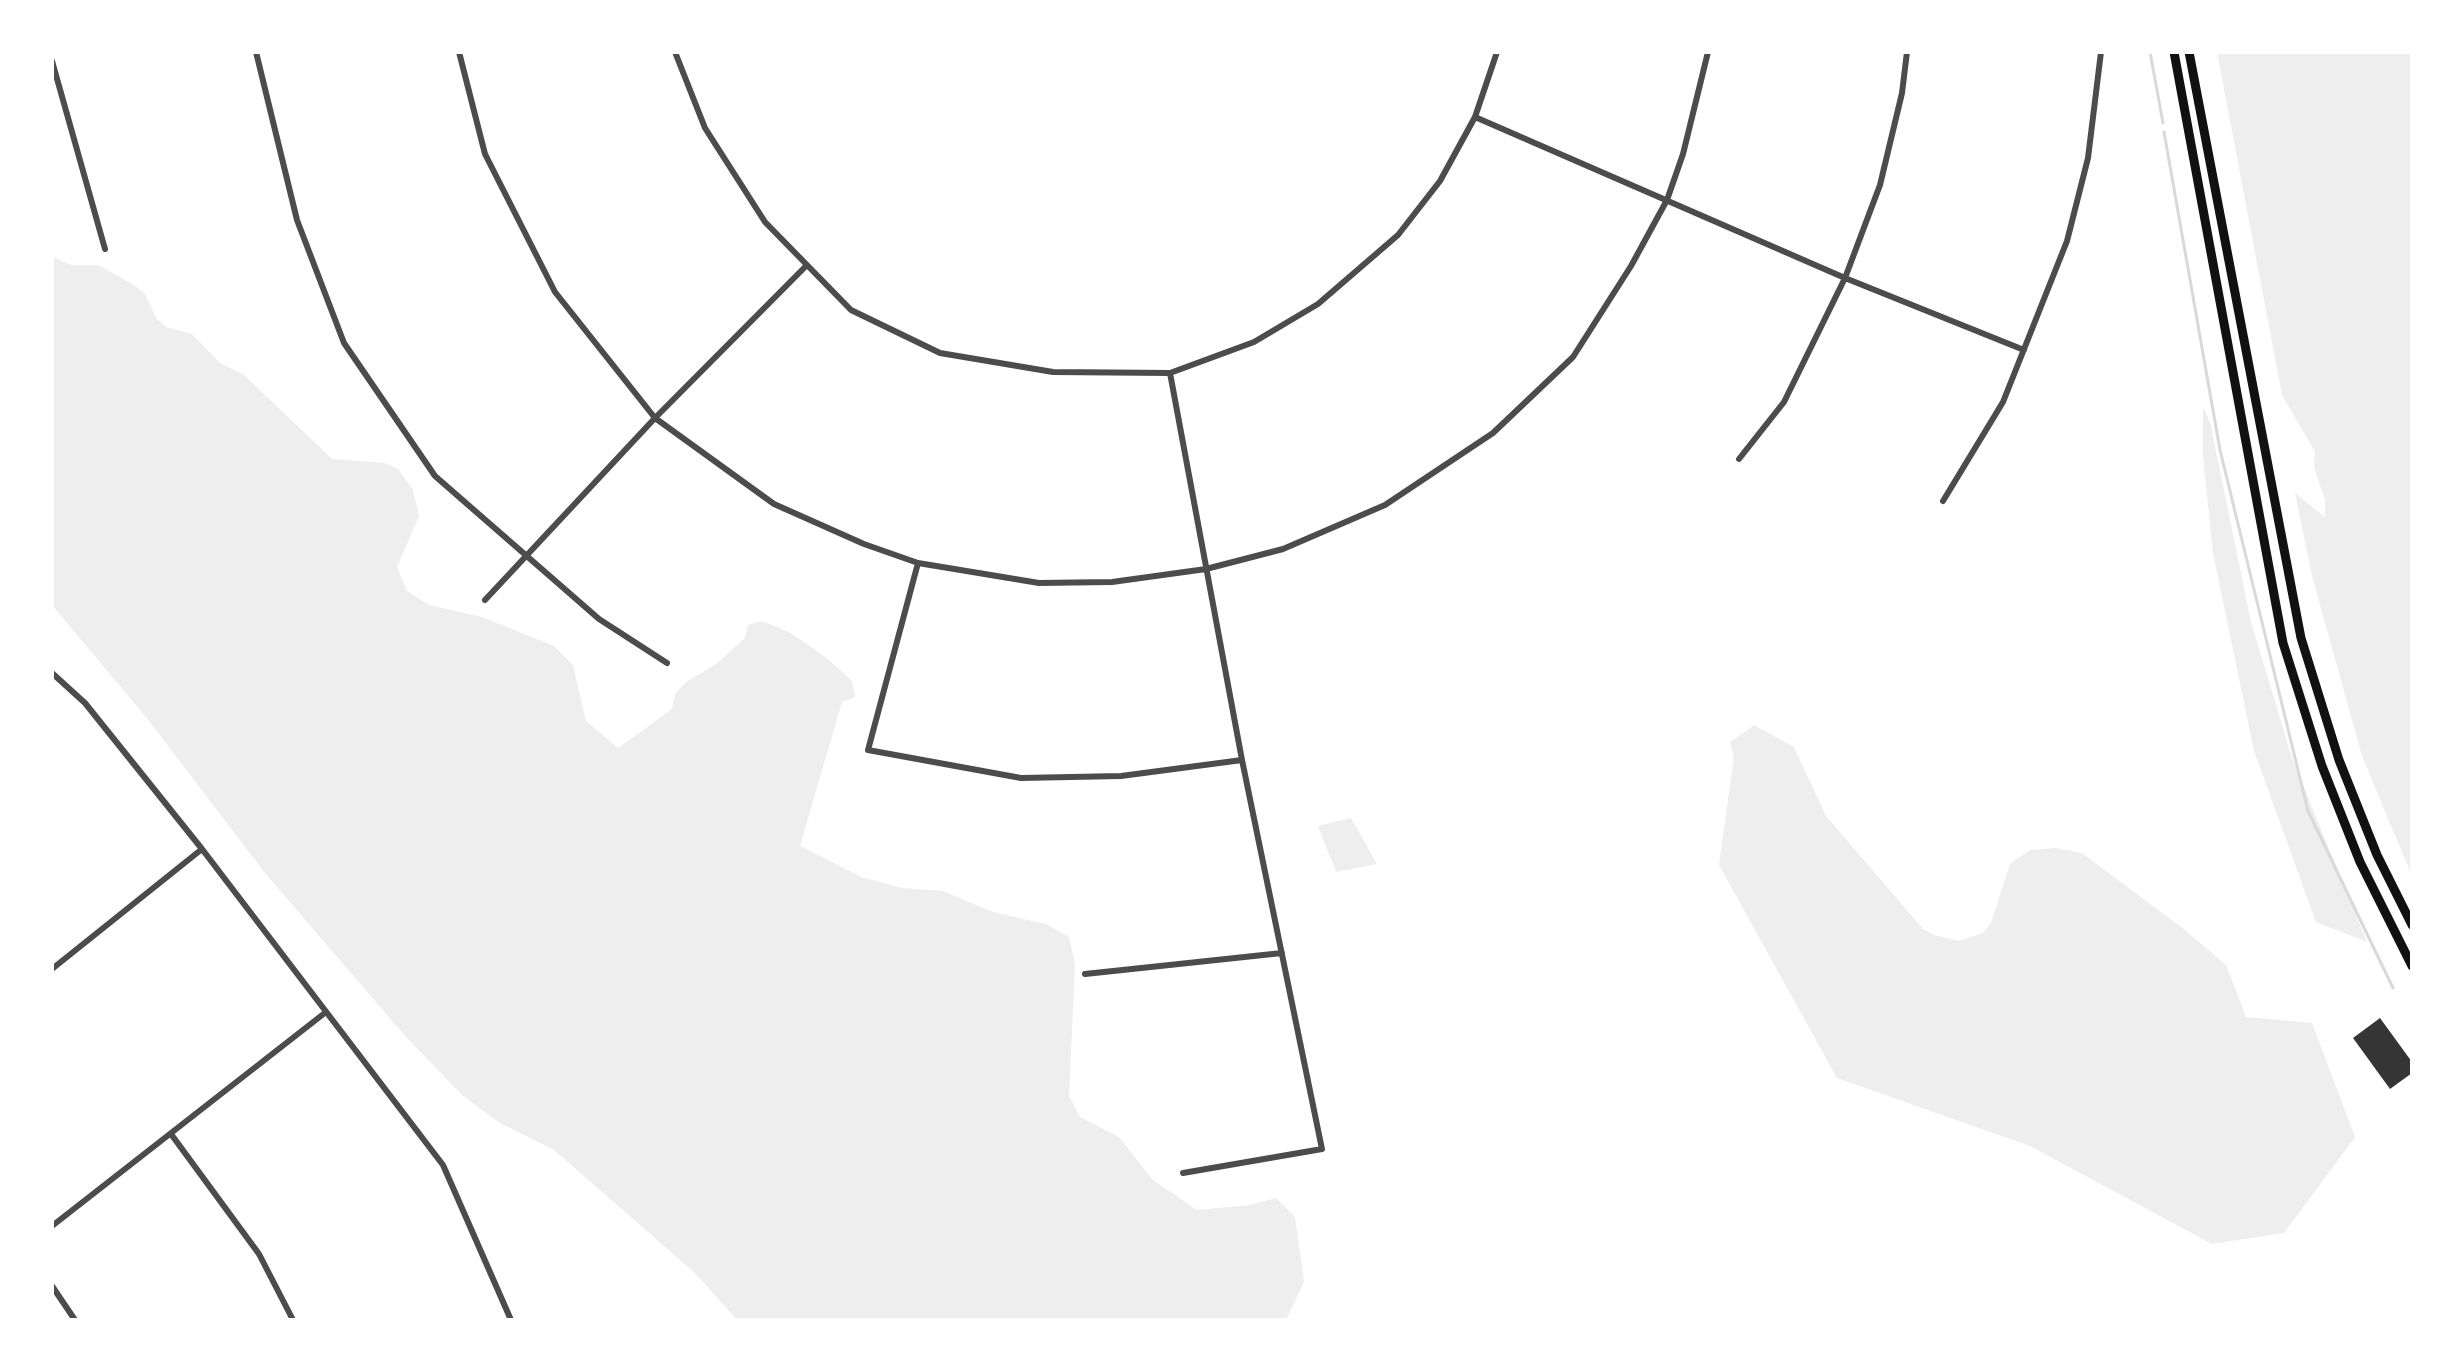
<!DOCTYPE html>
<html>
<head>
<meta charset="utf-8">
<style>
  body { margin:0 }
  #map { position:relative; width:2464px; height:1372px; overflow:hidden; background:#fff; font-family:Ubuntu,sans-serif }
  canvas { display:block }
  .frame { position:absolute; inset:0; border:54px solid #fff; pointer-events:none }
</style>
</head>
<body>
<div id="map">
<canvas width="2464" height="1372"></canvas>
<div class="frame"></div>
</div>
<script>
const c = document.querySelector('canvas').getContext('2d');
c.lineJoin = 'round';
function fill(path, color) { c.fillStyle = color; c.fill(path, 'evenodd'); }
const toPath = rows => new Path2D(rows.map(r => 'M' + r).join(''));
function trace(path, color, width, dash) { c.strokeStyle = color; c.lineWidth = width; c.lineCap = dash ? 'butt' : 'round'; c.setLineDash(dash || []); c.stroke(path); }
const green = toPath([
  [2217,52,2412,52,2412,876,2362,756,2312,576,2295,493,2325,517,2325,500,2314,467,2315,452,2282,395],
  [52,257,71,265,98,265,134,285,145,294,156,318,166,327,192,334,220,363,244,375,332,459,385,463,398,469,413,490,419,516,397,567,407,591,429,605,482,617,554,646,573,665,586,721,618,748,672,709,675,694,686,682,716,664,745,638,748,625,762,621,791,633,828,659,852,681,855,697,842,702,800,846,861,877,902,888,943,891,993,912,1046,924,1069,937,1075,964,1069,1096,1080,1117,1119,1137,1153,1180,1197,1210,1250,1205,1276,1198,1295,1217,1304,1282,1286,1320,737,1320,695,1273,554,1150,500,1123,462,1095,406,1037,265,873,146,717,52,605],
  [2203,407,2210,422,2251,622,2292,758,2367,942,2316,922,2254,751,2213,553,2203,456],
  [1754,725,1794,747,1826,816,1923,929,1934,935,1959,941,1983,933,1991,923,2010,864,2030,850,2056,848,2082,853,2185,930,2226,965,2246,1017,2312,1023,2355,1137,2284,1233,2212,1244,2030,1146,1837,1078,1719,865,1734,757,1730,742],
  [1351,818,1377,864,1336,872,1318,826]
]);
const stream = toPath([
  [2150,52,2163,123],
  [2164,132,2220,450,2308,811,2393,988]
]);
const building = toPath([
  [2380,1018,2412,1062,2412,1073,2390,1089,2353,1038]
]);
const minor = toPath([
  [256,52,297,220,344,343,435,476,599,619,667,663],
  [459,52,485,154,555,292,655,418,774,504,864,544,918,563,1039,583,1112,582,1206,569,1283,549,1385,505,1493,433,1573,357,1631,266,1667,200,1683,154,1708,52],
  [675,52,705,128,765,222,851,310,940,353,1053,372,1170,373,1254,342,1318,304,1398,235,1440,181,1475,117,1497,52],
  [52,61,105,249],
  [1475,117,1845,278,2024,350],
  [1170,373,1242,760,1322,1149,1183,1173],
  [1739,459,1784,402,1845,278,1880,185,1902,93,1907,52],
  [1943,501,2003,402,2067,241,2088,158,2101,52],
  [918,563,868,750,1021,778,1121,776,1242,760],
  [485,600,655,418,806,266],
  [52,673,85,703,202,849,443,1165,511,1320],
  [52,969,202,849],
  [1085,974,1282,953],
  [171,1134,259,1254,293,1320],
  [52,1226,326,1012],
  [52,1286,75,1320]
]);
const primary = toPath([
  [2174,52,2283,643,2322,766,2360,862,2412,966],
  [2189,52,2301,638,2339,760,2377,855,2412,925]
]);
fill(green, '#eee');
trace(stream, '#d9d9d9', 3);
fill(building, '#353535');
trace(minor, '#4c4c4c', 6);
trace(primary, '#111', 9);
</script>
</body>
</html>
